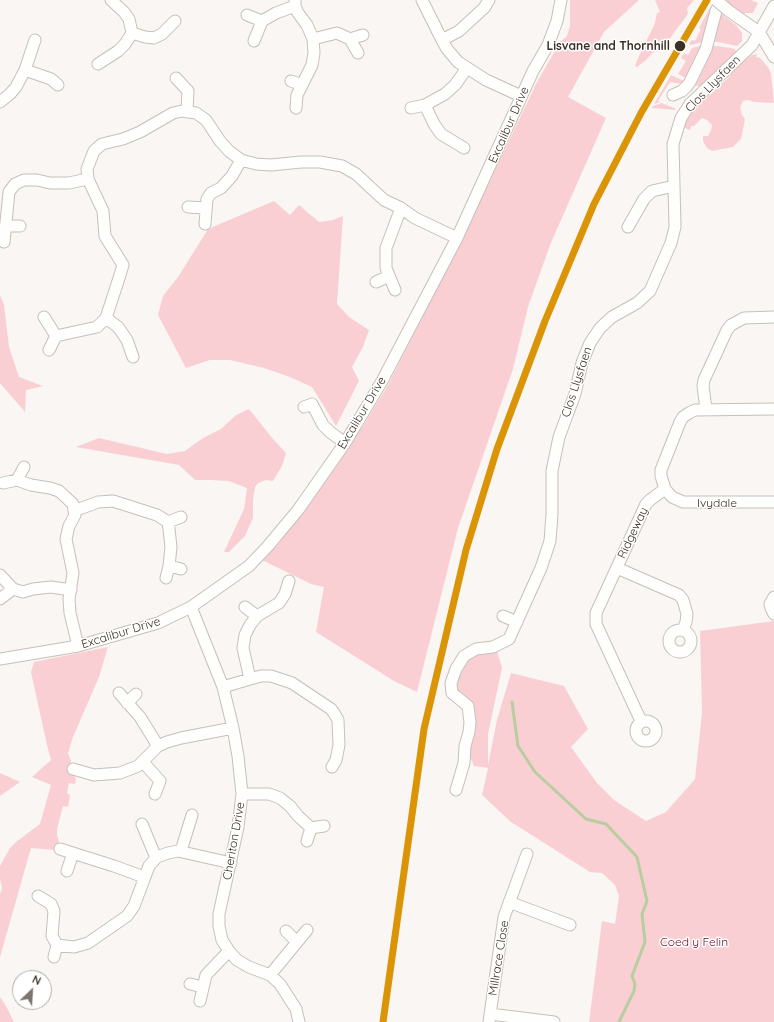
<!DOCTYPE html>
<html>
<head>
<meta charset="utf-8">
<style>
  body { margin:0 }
  #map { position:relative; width:774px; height:1022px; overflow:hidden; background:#f9f6f3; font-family:Quicksand,sans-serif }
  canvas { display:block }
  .north { position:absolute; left:12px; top:970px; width:40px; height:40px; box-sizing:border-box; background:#fff; border:1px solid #b0aca8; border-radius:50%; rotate:25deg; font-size:11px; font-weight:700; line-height:16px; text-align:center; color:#3a3025 }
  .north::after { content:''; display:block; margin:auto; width:14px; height:18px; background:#7d756d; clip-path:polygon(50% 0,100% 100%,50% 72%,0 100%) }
</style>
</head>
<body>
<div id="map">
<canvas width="774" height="1022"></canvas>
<div class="north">N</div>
</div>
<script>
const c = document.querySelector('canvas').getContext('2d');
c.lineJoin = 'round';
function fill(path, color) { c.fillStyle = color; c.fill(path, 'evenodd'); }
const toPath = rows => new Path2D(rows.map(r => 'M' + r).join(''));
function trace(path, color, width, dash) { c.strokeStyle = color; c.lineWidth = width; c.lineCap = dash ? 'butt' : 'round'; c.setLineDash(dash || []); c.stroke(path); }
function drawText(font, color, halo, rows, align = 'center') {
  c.font = font + ' Quicksand,sans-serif'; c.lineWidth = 3; c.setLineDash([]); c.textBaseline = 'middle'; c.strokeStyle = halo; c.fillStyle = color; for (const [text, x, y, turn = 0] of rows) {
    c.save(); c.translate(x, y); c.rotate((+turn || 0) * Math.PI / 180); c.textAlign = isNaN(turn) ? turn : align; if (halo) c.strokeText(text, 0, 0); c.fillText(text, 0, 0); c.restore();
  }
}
const green = toPath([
  [570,0,639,0,604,32,568,97,606,118,550,245,528,307,513,369,458,528,417,692,394,681,316,632,324,587,311,584,260,559,277,546,363,426,388,385,461,241,537,82,560,42,567,36,570,26],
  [655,0,694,0,687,8,688,14,673,34,664,49,658,47,646,60,637,67,635,66,638,58,655,23,657,13,660,12],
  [729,0,751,0,758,3,753,13,746,13,743,14,727,2],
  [711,6,713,8,703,42,691,45,689,44,692,40,695,41,701,29,699,28],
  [720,13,736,25,742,33,742,41,737,46,713,41],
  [703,45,686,78,678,74,686,61,681,58,684,53,688,55,692,48],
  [710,45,731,48,735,49,736,53,727,60,726,67,701,86,697,86,693,84],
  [757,54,756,57,760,58,768,67,771,73,774,103,754,102,748,100,743,101,740,107,742,115,745,119,741,139,733,147,712,151,707,148,703,141,703,136,708,136,711,130,712,125,707,120,702,118,694,126,691,126,690,130,683,127,683,122,691,109,701,99,709,96,729,77,733,71,739,64,752,55],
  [671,75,684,81,682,84,670,82,658,101,660,102,654,104],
  [662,103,676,109,675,110,652,108,653,106],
  [274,201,290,215,299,205,319,222,333,220,343,216,337,304,349,317,369,330,363,347,352,367,359,381,336,426,312,387,290,377,264,368,230,360,210,360,186,368,158,315,163,296,178,277,208,229],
  [0,295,4,305,9,347,19,377,43,386,26,390,25,412,0,383],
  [249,409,273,439,286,453,282,466,273,481,266,480,258,483,255,487,253,500,253,518,245,536,229,552,224,552,244,509,247,488,229,481,211,480,195,480,179,465,76,447,99,438,167,454,185,451,203,438,221,429,236,415],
  [774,621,774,1022,589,1022,602,921,615,924,619,896,615,885,602,873,590,872,511,822,482,795,488,768,474,766,468,752,468,706,452,693,456,669,475,655,497,651,502,668,488,734,488,765,497,720,511,673,564,686,588,729,571,747,597,783,614,800,646,821,666,812,695,779,702,713,700,631],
  [108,647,99,677,73,737,68,753,71,761,69,771,73,774,76,779,75,784,69,783,67,793,70,795,68,807,63,806,57,829,57,835,59,842,56,845,55,850,31,848,0,957,0,895,2,888,0,879,0,866,10,848,16,842,40,824,51,785,32,777,51,760,47,745,31,672,34,662],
  [0,773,20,782,0,796],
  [0,997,7,1008,14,1022,0,1022]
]);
const stream = toPath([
  [512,702,518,746,535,772,586,819,606,824,637,857,647,901,642,914,645,942,632,976,635,984,634,991,619,1022]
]);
const minor = toPath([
  [111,0,124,12,129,19,132,33,145,37,154,38,162,34,175,21],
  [295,0,295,6,298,13,307,25,313,39,314,53,312,65,297,95,296,108],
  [422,0,442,40,447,49,458,62,486,80,521,96],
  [729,11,759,32,774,57],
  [247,15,262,21],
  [313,39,337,33,350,39,358,53],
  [350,39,363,35],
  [442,40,459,31,484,8,489,0],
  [254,41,262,21,276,13,295,6],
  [98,64,118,51,125,44,132,33],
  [25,70,51,79,58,85],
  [176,78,188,91,187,112],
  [291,81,302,85],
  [673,95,682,91,687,86,690,82,706,49,716,11,722,0],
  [0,102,10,94,16,87,25,70,35,40],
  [425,105,434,124,441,134,464,148],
  [411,108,425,105,445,94,455,85,467,68],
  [188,207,206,208],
  [205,224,207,199,211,193,221,188,232,176,241,160],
  [5,226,20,226],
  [628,227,644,199,652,191,674,186],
  [4,242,9,192,15,184,24,180,37,180,50,183,69,183,88,179],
  [376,282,389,276],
  [395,290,386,268,386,248,401,208],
  [44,317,56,336,49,350],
  [106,318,118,327,127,340,133,357],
  [56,336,97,327,106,318,120,275,123,265,105,236,103,211,88,179,87,169,94,151,102,144,123,139,140,132,173,113,182,111,196,113,206,120,220,141,229,151,241,160,256,164,271,165,301,162,320,162,342,166,356,174,384,200,401,208,415,218,457,238],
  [304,407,312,404,323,425,330,432,345,443],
  [706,409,703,386,704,380,727,330,731,325,744,318,774,317],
  [17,480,24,467],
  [3,483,17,480,31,485,50,488,59,491,73,504,75,515,69,526,66,539,73,573,69,599,70,613,78,646],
  [665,489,672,497,683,502,774,502],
  [74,511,98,502,113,501,157,515,168,522,169,529,171,547,169,566,166,578],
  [168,522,181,517],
  [169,566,181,569],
  [617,568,679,595,683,600,687,614,686,622,683,630],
  [0,575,13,589,23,592,33,589,51,587,71,590],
  [774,597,770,604,771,608,774,614],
  [0,599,13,589],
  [191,607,223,687,233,728,238,756,242,794,238,827,219,914,219,926,222,940,229,951,237,960,249,967,270,975,280,984,296,1009,299,1022],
  [245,607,257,616],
  [503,616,517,622],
  '669 641a11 11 0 1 1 22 0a11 11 0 1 1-22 0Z',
  [0,659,78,646,158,623,191,607,249,566,268,546,298,510,345,443,382,381,457,238,533,71,548,45,557,21,561,0],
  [250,679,243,648,245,635,250,625,257,616,279,603,285,594,289,581],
  [223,687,250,679,261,676,271,676,292,683,331,709,334,713,338,720,339,745,336,760,332,767],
  [119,693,140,717,158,746],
  [127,703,136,694],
  '636 731a10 10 0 1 1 20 0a10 10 0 1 1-20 0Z',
  [641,721,596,624,596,613,646,504,650,500,665,489,661,476,661,470,680,422,683,417,689,413,695,410,774,409],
  [143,762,160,781,155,794],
  [73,769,94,775,120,773,138,766,158,746,167,742,181,738,233,728],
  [456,790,464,763,465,746,469,732,470,722,468,706,452,693,451,683,456,669,464,656,476,649,493,647,509,639,541,568,550,541,552,514,552,471,559,437,575,394,582,363,590,343,600,328,612,317,637,303,650,291,671,243,675,227,673,144,681,118,690,104,752,45,774,6],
  [242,794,269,794,280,798,290,806,298,816,311,828],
  [142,824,156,858],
  [307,841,311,828,324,826],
  [60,849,114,866,144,877],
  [181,851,192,815],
  [67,871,73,853],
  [38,896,51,904,54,911,52,936,57,945],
  [509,902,570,925],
  [286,931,297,942],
  [54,957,57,945,74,947,88,943,127,916,134,906,149,866,157,857,168,853,178,851,231,863],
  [270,975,307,930],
  [190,984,203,987],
  [200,1001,206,975,229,951],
  [490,1014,554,1022],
  [489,1022,504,917,527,854]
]);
const minorBridge = toPath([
  [716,0,729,11]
]);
const rail1 = toPath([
  [383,1022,424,729,466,550,497,449,545,321,594,204,641,113,707,0]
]);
const markers = [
  [680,46,6,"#3a3025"]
];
const stopNames = [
  ["Lisvane and Thornhill",670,46]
];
const streetNames = [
  ["Clos Llysfaen",713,84,-46],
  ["Excalibur Drive",509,125,-66],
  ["Clos Llysfaen",577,382,-72],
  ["Excalibur Drive",362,413,-59],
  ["Ivydale",717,503],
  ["Ridgeway",633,533,-65],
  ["Excalibur Drive",121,633,-17],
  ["Cheriton Drive",234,841,-80],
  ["Millrace Close",499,958,-81]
];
const parkNames = [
  ["Coed y Felin",694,942]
];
fill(green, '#facfd4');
trace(stream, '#b8cda0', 3);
trace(minor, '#c6c0b9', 13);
trace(minor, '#fefefd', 11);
trace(minorBridge, '#c6c0b9', 13, []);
trace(minorBridge, '#fefefd', 11);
trace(rail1, '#db9406', 7);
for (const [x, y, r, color] of markers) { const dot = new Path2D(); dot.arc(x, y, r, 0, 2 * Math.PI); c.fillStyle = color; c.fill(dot); trace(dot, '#fff', 1.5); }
drawText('bold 12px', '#3a3025', '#fff', stopNames, 'right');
drawText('12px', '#3a3025', '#fff', streetNames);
drawText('12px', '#6a0e2a', '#fff', parkNames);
</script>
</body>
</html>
